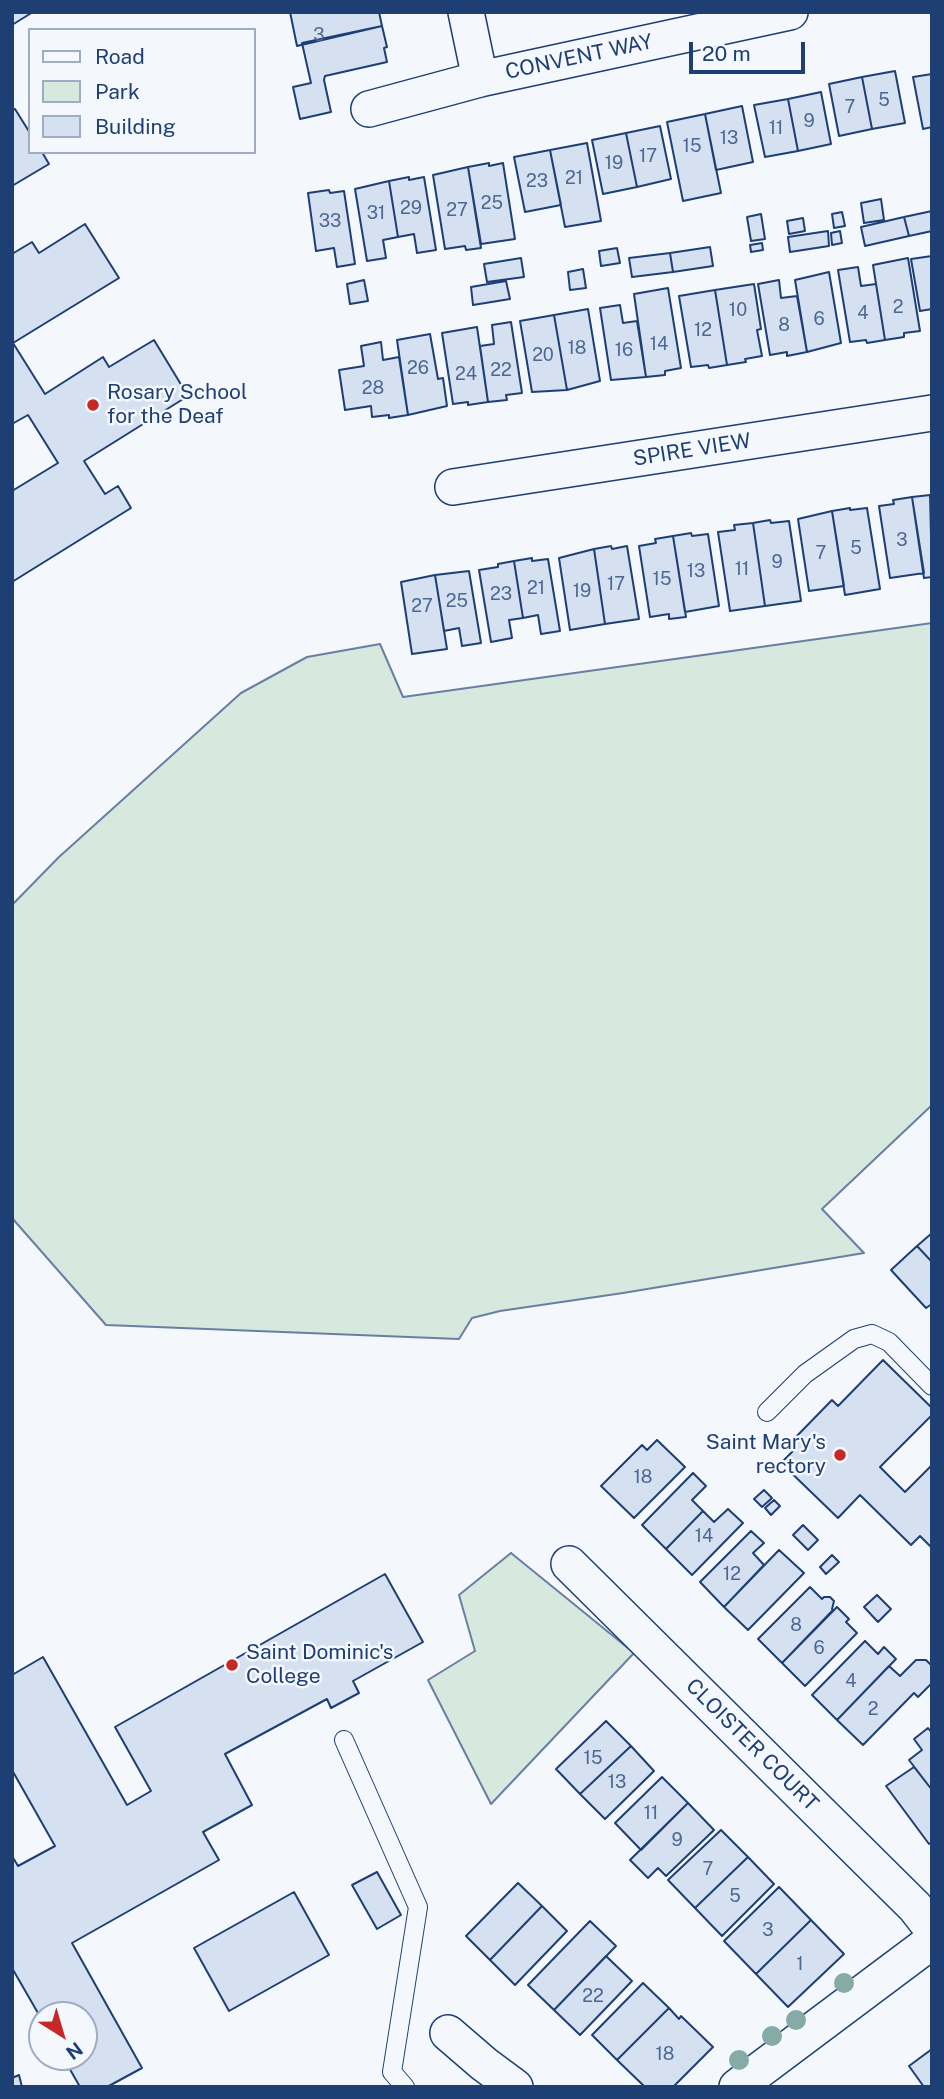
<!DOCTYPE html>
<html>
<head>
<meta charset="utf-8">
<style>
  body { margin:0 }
  #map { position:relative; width:944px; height:2099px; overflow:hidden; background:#f4f7fb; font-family:"Public Sans",sans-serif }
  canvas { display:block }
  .frame { position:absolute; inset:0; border:14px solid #1d3f73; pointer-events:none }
  .legend { position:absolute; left:28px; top:28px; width:228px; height:126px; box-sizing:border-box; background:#f4f7fb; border:2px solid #9eadc5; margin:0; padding:9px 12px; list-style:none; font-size:21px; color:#1d3f73 }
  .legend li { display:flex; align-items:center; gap:14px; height:35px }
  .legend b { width:35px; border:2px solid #9eadc5 }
  .north { position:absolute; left:28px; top:2001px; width:70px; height:70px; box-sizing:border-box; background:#f4f7fb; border:2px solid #9eadc5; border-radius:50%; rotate:143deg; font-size:19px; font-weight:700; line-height:28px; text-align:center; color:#1d3f73 }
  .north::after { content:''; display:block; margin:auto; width:24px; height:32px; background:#c62828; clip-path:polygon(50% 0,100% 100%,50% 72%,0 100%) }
  .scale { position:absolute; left:689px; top:42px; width:116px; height:32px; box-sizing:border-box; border:4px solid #1d3f73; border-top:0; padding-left:9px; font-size:21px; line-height:24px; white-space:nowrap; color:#1d3f73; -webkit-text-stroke:5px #f4f7fb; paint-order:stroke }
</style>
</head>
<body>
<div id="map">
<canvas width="944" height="2099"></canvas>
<div class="frame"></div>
<ul class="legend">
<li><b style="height:9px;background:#f4f7fb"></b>Road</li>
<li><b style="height:19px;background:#d7e8df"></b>Park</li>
<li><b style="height:19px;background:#d5e0f0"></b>Building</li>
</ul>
<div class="north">N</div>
<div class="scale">20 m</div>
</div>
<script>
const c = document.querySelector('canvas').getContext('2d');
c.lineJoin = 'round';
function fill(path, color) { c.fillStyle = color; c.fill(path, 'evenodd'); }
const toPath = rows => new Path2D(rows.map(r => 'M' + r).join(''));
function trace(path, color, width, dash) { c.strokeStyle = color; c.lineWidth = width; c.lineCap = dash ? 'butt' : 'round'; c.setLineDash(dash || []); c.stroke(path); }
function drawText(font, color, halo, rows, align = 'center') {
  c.font = font + ' "Public Sans",sans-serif'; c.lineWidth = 5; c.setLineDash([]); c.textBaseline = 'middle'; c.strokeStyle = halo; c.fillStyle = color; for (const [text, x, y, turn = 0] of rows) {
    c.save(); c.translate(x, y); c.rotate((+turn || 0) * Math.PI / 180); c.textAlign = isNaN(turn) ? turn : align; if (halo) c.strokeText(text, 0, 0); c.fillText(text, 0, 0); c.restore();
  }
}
const green = toPath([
  [932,623,932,1105,822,1209,864,1253,623,1293,500,1311,472,1318,459,1339,106,1325,12,1218,12,905,59,857,241,693,307,657,380,644,403,697,932,623],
  [511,1553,634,1653,491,1804,428,1680,475,1651,459,1595,511,1553]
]);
const building = toPath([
  [12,12,33,12,12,25,12,12],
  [290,12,379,12,382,26,297,46,290,12],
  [382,26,387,47,384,48,387,62,325,76,324,80,331,112,300,119,293,87,311,83,302,43,382,26],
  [895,71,905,123,872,129,862,77,895,71],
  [932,74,932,127,923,129,913,77,932,74],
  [862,77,872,129,839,136,829,84,862,77],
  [821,92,831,144,798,151,788,99,821,92],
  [788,99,798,151,765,157,754,105,788,99],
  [742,106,753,162,716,170,705,114,742,106],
  [15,109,30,133,30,152,42,152,49,164,12,186,12,110,15,109],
  [705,114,721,193,683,201,667,122,705,114],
  [660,126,671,179,637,187,626,133,660,126],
  [626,133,637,187,603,194,592,140,626,133],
  [587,143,601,221,565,227,550,150,587,143],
  [550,150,561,205,525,212,514,157,550,150],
  [489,163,489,166,503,163,515,239,481,244,468,167,489,163],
  [468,167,481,248,466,250,465,246,445,249,433,175,468,167],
  [409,177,409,180,424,177,436,250,417,253,414,234,398,237,389,181,409,177],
  [389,181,398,237,383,240,386,258,367,261,355,189,389,181],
  [329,190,330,193,344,191,355,264,337,267,334,248,316,251,308,193,329,190],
  [881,199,884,220,864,223,861,203,881,199],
  [932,211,932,231,909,236,904,217,932,211],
  [842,212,845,226,834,228,832,214,842,212],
  [761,214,765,239,751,241,747,217,761,214],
  [904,217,909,236,865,246,861,227,904,217],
  [803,218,805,231,789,234,787,221,803,218],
  [85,224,119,278,13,343,45,394,103,357,109,367,154,340,188,396,84,461,105,494,118,486,131,508,12,582,12,491,58,463,28,415,12,424,12,254,32,242,39,253,85,224],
  [828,231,829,246,790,252,788,237,828,231],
  [840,231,842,243,832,245,831,233,840,231],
  [762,243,763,250,751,252,750,245,762,243],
  [710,247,713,266,673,272,670,253,710,247],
  [617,248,620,263,601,266,599,251,617,248],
  [670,253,673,272,632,277,629,258,670,253],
  [932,256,932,309,920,311,911,259,932,256],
  [521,258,524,277,487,282,484,264,521,258],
  [908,258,920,331,904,333,904,337,885,340,873,265,908,258],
  [858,267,861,286,876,284,885,340,867,343,866,340,850,342,838,270,858,267],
  [583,269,586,288,570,290,568,272,583,269],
  [829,272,841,343,807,352,795,280,829,272],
  [364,280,368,301,350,304,347,284,364,280],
  [779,280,781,298,797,296,807,352,787,356,787,352,770,355,758,284,779,280],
  [506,281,510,299,473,305,471,287,506,281],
  [754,284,761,329,757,330,762,356,745,359,746,362,727,365,715,290,754,284],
  [668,288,681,368,665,371,665,375,646,377,634,294,668,288],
  [715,290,727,365,709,368,708,365,691,367,679,296,715,290],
  [620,305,623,323,637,321,646,377,611,380,600,308,620,305],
  [588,309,600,381,567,390,554,315,588,309],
  [554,315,567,390,532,392,520,321,554,315],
  [511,322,522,393,506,395,507,400,488,402,480,346,494,344,492,325,511,322],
  [477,327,488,402,468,405,468,402,453,404,442,333,477,327],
  [430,334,438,379,443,378,447,406,408,415,397,340,430,334],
  [381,342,383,360,399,357,408,415,389,418,389,415,372,417,371,406,345,410,339,370,364,366,361,346,381,342],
  [930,495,932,577,924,578,912,497,930,495],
  [912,497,924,573,890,578,879,506,894,504,893,500,912,497],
  [850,508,850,510,867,508,880,589,845,595,832,511,850,508],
  [832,511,844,586,809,591,798,519,832,511],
  [770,520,771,523,789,521,801,601,765,606,753,523,770,520],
  [753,523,765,606,730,611,718,532,735,530,734,525,753,523],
  [691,533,692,536,708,534,719,606,685,612,673,536,691,533],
  [673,536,686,617,669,619,669,614,650,617,639,546,656,543,655,539,673,536],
  [611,546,612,549,627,546,639,619,605,624,594,549,611,546],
  [594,549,605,624,570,630,559,558,594,549],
  [532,558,532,561,548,559,560,631,541,634,538,615,523,618,514,561,532,558],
  [514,561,523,618,509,620,512,638,491,642,479,570,498,567,498,564,514,561],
  [469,571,481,643,462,646,459,628,444,631,435,575,469,571],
  [435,575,447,649,412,654,401,582,435,575],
  [932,1233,932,1262,917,1246,932,1233],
  [917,1246,932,1262,932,1304,926,1308,891,1270,917,1246],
  [883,1360,932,1408,932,1415,880,1467,905,1492,932,1465,932,1548,920,1536,911,1545,860,1495,838,1518,781,1463,796,1448,791,1442,832,1400,838,1406,883,1360],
  [657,1440,685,1467,634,1518,601,1486,642,1445,647,1450,657,1440],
  [693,1473,706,1486,692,1500,703,1511,666,1549,642,1525,693,1473],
  [764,1490,772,1498,762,1507,754,1499,764,1490],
  [774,1500,780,1506,771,1515,765,1508,774,1500],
  [728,1509,743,1523,692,1575,666,1549,703,1511,714,1522,728,1509],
  [803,1525,818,1540,808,1550,793,1535,803,1525],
  [751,1531,764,1543,753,1553,764,1565,724,1607,700,1582,751,1531],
  [779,1550,804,1573,748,1630,724,1607,779,1550],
  [832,1555,839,1562,826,1574,820,1567,832,1555],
  [385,1574,423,1642,353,1681,359,1693,331,1708,327,1699,225,1754,252,1805,203,1832,219,1860,72,1943,142,2068,107,2087,80,2087,63,2057,84,2057,84,2015,42,2015,42,2020,12,1968,12,1856,18,1866,55,1846,12,1770,12,1675,43,1657,127,1805,151,1791,115,1727,385,1574],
  [810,1587,822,1599,824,1597,830,1597,834,1601,832,1609,833,1610,782,1663,758,1639,810,1587],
  [877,1595,891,1609,878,1622,864,1607,877,1595],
  [837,1607,849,1619,846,1622,857,1633,805,1686,782,1663,837,1607],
  [865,1641,878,1654,884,1647,896,1659,837,1720,812,1695,865,1641],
  [916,1660,926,1660,932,1666,932,1683,918,1697,914,1693,863,1745,837,1720,889,1666,900,1676,916,1660],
  [606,1721,631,1746,580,1794,556,1769,606,1721],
  [928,1728,932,1733,932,1790,909,1760,922,1750,914,1739,928,1728],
  [631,1746,654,1771,605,1819,580,1794,631,1746],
  [914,1767,932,1790,932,1842,929,1844,886,1786,914,1767],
  [662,1777,688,1803,641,1850,615,1823,662,1777],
  [688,1803,714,1830,666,1876,658,1868,648,1878,630,1860,688,1803],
  [721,1830,748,1857,695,1908,668,1880,721,1830],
  [748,1857,774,1884,722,1936,695,1908,748,1857],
  [377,1872,401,1915,377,1929,352,1885,377,1872],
  [518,1883,542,1906,490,1960,466,1936,518,1883],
  [779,1887,811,1920,756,1974,724,1941,779,1887],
  [294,1892,329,1955,229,2011,194,1948,294,1892],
  [542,1906,567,1931,515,1985,490,1960,542,1906],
  [811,1920,844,1954,788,2007,756,1974,811,1920],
  [590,1921,616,1946,554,2010,528,1985,590,1921],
  [606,1956,632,1981,580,2035,554,2010,606,1956],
  [643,1983,669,2008,617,2060,592,2035,643,1983],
  [669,2008,679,2019,681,2016,713,2047,673,2087,645,2087,617,2060,669,2008],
  [932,2049,932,2087,924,2087,909,2066,932,2049],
  [19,2075,22,2087,12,2087,12,2078,19,2075]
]);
const service = toPath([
  [767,1412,805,1374,854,1339,872,1334,889,1342,932,1386],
  [344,1740,418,1907,392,2072,405,2087]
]);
const minor = toPath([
  [466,12,480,79],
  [369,109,480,79,790,12],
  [453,487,932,413],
  [569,1564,915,1907,932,1929],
  [448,2033,484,2064,515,2087],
  [737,2087,932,1941]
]);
const trees = [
  [844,1983],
  [796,2020],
  [772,2036],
  [739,2060]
];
const markers = [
  [93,405,7,"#c62828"],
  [840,1455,7,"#c62828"],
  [232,1665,7,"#c62828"]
];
const numberNames = [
  ["3",319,35],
  ["5",884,100],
  ["7",850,107],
  ["9",809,121],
  ["11",776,128],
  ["13",729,138],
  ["15",692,146],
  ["17",648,156],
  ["19",614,163],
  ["21",574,178],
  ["23",537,181],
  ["25",492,203],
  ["29",411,208],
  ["27",457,210],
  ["31",376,213],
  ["33",330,221],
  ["2",898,307],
  ["10",738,310],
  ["4",863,313],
  ["6",819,319],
  ["8",784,325],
  ["12",703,330],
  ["14",659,344],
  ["18",577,348],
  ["16",624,350],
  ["20",543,355],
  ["26",418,368],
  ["22",501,370],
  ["24",466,374],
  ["28",373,388],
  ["3",902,540],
  ["5",856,548],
  ["7",821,553],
  ["9",777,562],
  ["11",742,569],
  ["13",696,571],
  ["15",662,579],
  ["17",616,584],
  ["21",536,588],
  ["19",582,591],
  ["23",501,594],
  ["25",457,601],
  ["27",422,606],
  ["18",643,1477],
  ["14",704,1536],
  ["12",732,1574],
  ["8",796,1625],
  ["6",819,1648],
  ["4",851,1681],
  ["2",873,1709],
  ["15",593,1758],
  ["13",617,1782],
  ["11",651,1813],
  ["9",677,1840],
  ["7",708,1869],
  ["5",735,1896],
  ["3",768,1930],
  ["1",800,1964],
  ["22",593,1996],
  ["18",665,2054]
];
const streetNames = [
  ["CONVENT WAY",579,57,-12],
  ["SPIRE VIEW",692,450,-9],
  ["CLOISTER COURT",752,1745,45]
];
const poiNames = [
  ["Rosary School",107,393],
  ["for the Deaf",107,417],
  ["Saint Mary's",826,1443,"right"],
  ["rectory",826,1467,"right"],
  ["Saint Dominic's",246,1653],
  ["College",246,1677]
];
fill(green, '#d7e8df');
trace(green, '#687fa3', 2);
fill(building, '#d5e0f0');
trace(building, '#1d3f73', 2);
trace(service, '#1d3f73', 20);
trace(minor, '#1d3f73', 38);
trace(service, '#f4f7fb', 18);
trace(minor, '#f4f7fb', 35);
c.fillStyle = '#86aba6';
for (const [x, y] of trees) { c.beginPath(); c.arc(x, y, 10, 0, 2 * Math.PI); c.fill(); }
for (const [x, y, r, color] of markers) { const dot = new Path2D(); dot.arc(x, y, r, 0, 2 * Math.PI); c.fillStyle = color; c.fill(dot); trace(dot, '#f4f7fb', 2.5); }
drawText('18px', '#4b6792', null, numberNames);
drawText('21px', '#1d3f73', '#f4f7fb', streetNames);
drawText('21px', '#1d3f73', '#f4f7fb', poiNames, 'left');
</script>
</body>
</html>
